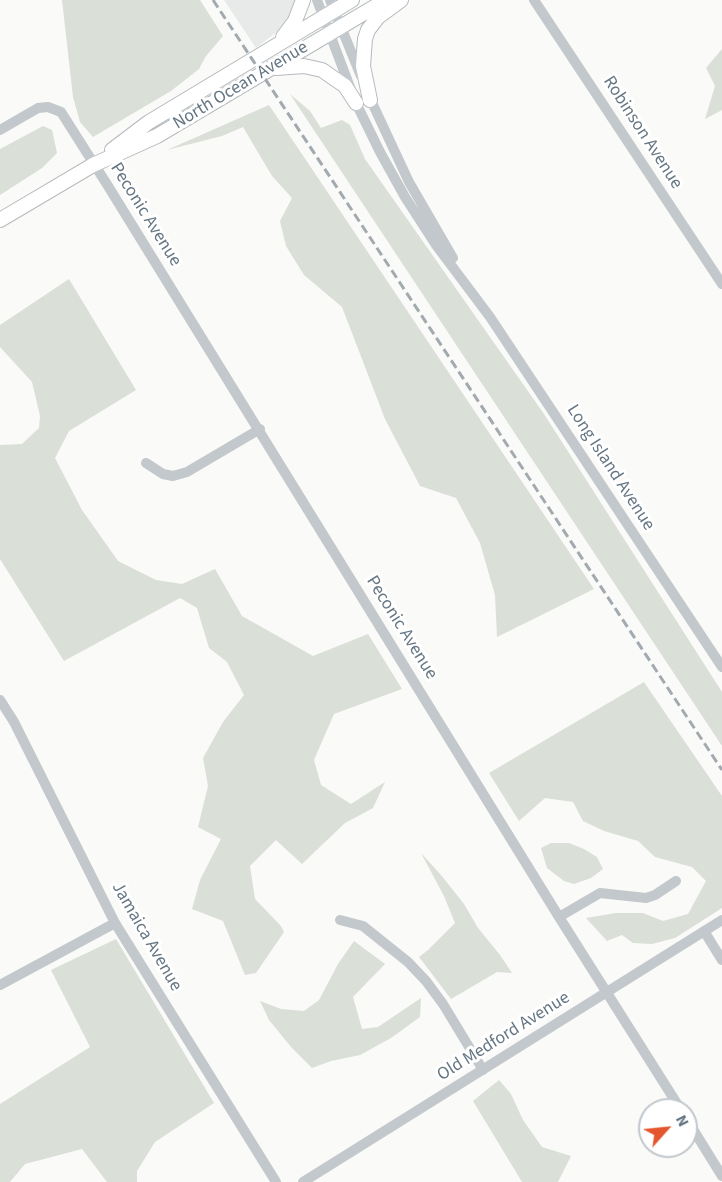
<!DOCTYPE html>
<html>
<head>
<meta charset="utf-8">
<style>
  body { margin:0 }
  #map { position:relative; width:722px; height:1182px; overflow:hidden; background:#fafaf8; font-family:"Source Sans 3",sans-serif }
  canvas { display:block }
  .north { position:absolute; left:638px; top:1098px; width:60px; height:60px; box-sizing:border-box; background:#fff; border:2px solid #c1c8cd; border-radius:50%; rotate:63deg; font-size:16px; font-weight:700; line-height:24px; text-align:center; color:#657683 }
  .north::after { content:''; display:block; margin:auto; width:21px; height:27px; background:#e4572e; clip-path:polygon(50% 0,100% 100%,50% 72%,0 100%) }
</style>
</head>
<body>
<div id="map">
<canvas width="722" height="1182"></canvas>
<div class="north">N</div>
</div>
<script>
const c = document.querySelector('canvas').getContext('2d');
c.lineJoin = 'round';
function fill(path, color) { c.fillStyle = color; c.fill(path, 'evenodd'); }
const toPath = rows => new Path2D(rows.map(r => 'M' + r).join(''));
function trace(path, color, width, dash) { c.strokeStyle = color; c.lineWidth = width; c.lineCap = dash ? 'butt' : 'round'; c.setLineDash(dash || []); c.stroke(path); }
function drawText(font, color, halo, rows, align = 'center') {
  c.font = font + ' "Source Sans 3",sans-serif'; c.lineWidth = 6; c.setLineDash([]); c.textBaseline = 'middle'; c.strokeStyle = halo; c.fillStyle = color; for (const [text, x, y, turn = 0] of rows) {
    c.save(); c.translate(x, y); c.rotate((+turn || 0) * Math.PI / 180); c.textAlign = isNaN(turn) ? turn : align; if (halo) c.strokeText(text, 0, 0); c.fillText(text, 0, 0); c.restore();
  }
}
const built = toPath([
  [224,0,308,0,310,6,256,48]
]);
const green = toPath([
  [62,0,200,0,223,36,206,56,199,69,171,91,93,137,80,122,73,97],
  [722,49,722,110,705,119,715,86,706,68],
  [290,94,310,111,321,128,342,120,350,125,365,159,544,414,722,692,722,746],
  [269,105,594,589,497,637,495,595,480,543,456,498,420,486,385,419,342,307,304,275,286,246,280,221,292,198,272,176,243,127,222,136,167,150],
  [43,126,52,130,57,153,42,168,0,195,0,149],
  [69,279,136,390,69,431,55,458,82,510,118,561,156,580,182,584,215,569,242,616,313,656,368,634,402,689,334,714,314,760,321,785,351,804,385,782,373,808,345,823,302,864,276,840,250,866,255,899,281,926,284,932,256,973,245,975,223,921,192,909,200,880,221,839,198,827,208,786,203,758,223,722,244,695,227,662,209,648,197,608,180,598,64,661,0,559,0,445,22,444,39,428,40,416,32,382,0,347,0,325],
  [644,682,722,796,722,908,675,938,652,944,633,943,622,935,607,941,586,918,616,913,643,913,663,921,688,914,706,881,692,867,655,857,638,841,604,831,583,821,573,802,545,798,519,821,489,773],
  [551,843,569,843,584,849,597,857,603,869,591,878,574,884,564,881,547,868,541,848],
  [421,853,441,875,464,904,478,928,500,955,512,973,497,972,451,999,419,957,428,950,455,923,444,896],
  [116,939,214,1103,155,1142,137,1171,137,1182,107,1182,82,1149,25,1164,10,1182,0,1182,0,1104,90,1047,51,970],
  [354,941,385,964,353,997,362,1029,378,1027,421,998,420,1017,391,1038,360,1055,331,1061,312,1068,292,1048,269,1020,260,1001,281,1009,304,1011,319,1000,338,964],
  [499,1080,511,1094,523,1120,542,1147,571,1156,558,1182,522,1182,473,1101]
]);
const minor = toPath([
  [317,0,356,103,380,152,405,197,436,245,490,317,722,667],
  [330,0,361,76],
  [534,0,722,284],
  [368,94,409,182,453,258],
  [0,130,38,108,48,107,61,112,108,186,559,917,681,1110],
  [146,463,163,474,173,476,187,472,260,429],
  [0,700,14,722,115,923,276,1182],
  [559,917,600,893,646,898,655,895,676,881],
  [340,920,363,926,408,962,426,981,443,1004,483,1070],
  [704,931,722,960],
  [0,985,115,923],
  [686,1118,722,1176],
  [303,1182,722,920]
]);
const major = toPath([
  [283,37,295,21,303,0],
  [276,68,304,66,322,70,345,86,356,103],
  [370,100,363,66,365,39,368,30,378,17,401,0],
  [112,150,149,122,352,0],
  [0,220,93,165,157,136,386,0]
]);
const rail = toPath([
  [213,0,722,770]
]);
const streetNames = [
  ["North Ocean Avenue",241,86,-31],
  ["Robinson Avenue",642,133,57],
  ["Peconic Avenue",145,215,58],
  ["Long Island Avenue",610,468,57],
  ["Peconic Avenue",401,628,58],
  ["Jamaica Avenue",146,937,60],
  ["Old Medford Avenue",504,1037,-32]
];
fill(built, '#e8e9e9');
fill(green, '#dadfd7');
trace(major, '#b5babe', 16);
trace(minor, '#c3c8cc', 10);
trace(major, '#fff', 14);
trace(rail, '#a2aab0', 3, [9, 4.5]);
drawText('18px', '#657683', '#fff', streetNames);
</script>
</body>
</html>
